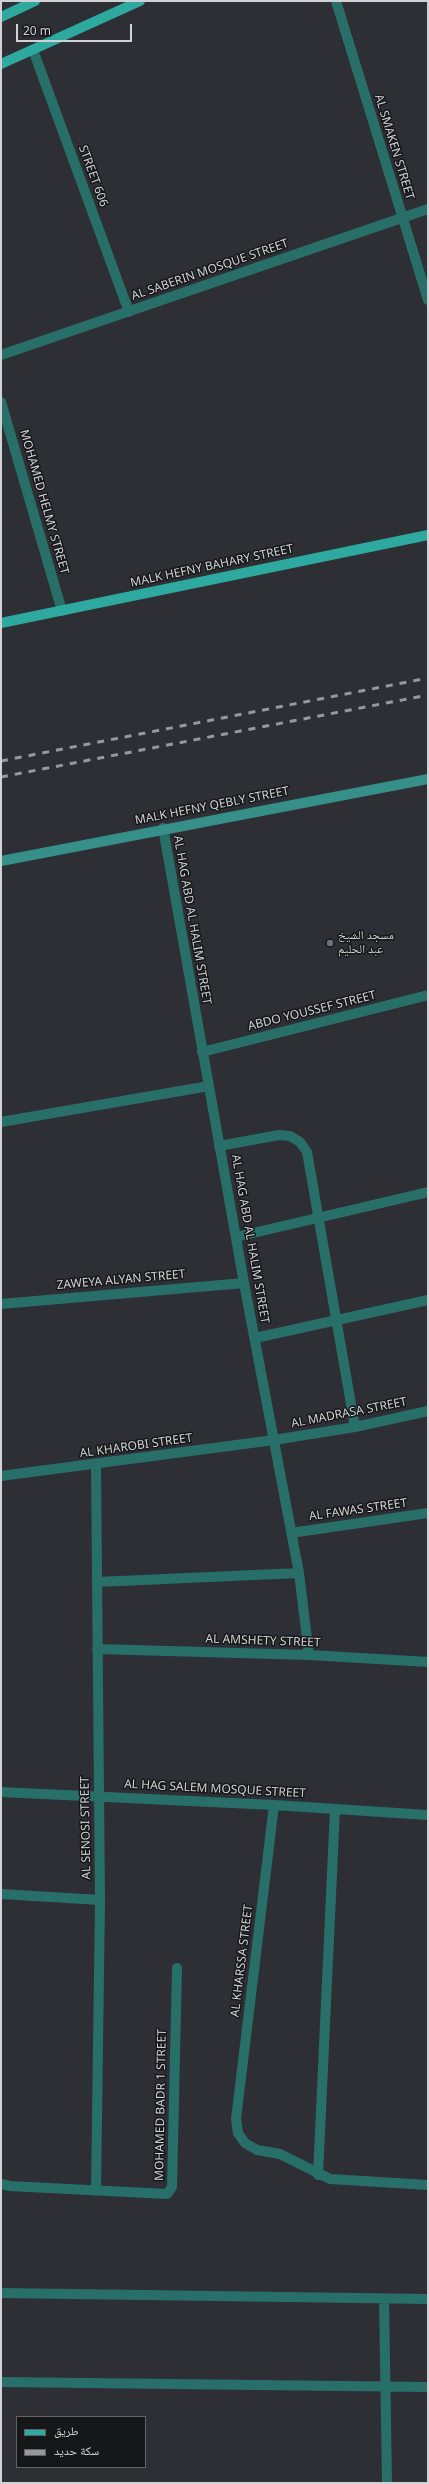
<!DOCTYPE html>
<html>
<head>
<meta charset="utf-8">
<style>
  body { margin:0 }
  #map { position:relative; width:429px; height:2484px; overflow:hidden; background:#2d2f34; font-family:"Noto Sans","Noto Naskh Arabic",sans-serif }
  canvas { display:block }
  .frame { position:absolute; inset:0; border:2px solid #d1d2d5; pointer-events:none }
  .legend { position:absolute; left:16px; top:2416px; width:130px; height:52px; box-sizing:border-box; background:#161719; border:1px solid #616264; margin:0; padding:5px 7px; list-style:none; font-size:12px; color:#d1d2d5 }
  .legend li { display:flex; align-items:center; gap:8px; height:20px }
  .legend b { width:20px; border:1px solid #616264 }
  .scale { position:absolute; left:16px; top:24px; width:116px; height:18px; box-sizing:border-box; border:2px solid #d1d2d5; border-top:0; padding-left:5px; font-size:12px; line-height:14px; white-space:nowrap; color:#d1d2d5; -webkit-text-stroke:3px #161719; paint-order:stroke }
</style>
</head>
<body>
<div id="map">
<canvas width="429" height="2484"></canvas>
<div class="frame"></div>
<ul class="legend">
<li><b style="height:5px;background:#2da9a0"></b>طريق</li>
<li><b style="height:5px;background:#97989c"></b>سكة حديد</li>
</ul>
<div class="scale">20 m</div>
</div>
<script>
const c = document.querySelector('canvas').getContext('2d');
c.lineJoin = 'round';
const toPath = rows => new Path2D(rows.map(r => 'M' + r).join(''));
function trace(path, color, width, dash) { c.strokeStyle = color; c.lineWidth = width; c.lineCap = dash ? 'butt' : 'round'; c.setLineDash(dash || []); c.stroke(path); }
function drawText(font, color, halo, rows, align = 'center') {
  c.font = font + ' "Noto Sans","Noto Naskh Arabic",sans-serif'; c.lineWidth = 3; c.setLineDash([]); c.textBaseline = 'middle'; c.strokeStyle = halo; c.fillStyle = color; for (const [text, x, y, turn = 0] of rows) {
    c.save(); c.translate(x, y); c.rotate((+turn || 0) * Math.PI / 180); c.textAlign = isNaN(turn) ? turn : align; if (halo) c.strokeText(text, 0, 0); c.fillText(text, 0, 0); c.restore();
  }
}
const street = toPath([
  [336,1,428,300],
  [33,50,129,312],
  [1,355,428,209],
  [1,402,62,611],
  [163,828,244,1283,299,1573,309,1655],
  [202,1052,428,995],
  [1,1122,209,1086],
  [219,1146,279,1135,290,1136,300,1142,307,1152,355,1427],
  [236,1237,428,1192],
  [1,1304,244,1283],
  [255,1338,428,1300],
  [96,1465,100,1900,96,2191],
  [1,1476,274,1440,355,1427,428,1411],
  [291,1533,428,1513],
  [97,1582,299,1573],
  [97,1649,309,1655,428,1662],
  [1,1792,274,1805,428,1815],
  [274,1805,236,2119,238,2133,245,2143,257,2150,280,2154,330,2179,428,2185],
  [1,1894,100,1900],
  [318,2175,335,1809],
  [1,2184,10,2186,167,2194,172,2187,177,1968],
  [1,2293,428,2299],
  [384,2299,387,2483],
  [1,2382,428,2387]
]);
const secondary = toPath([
  [1,861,428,779]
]);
const primary = toPath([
  [1,17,35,1],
  [1,64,140,1],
  [1,623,428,535]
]);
const rail = toPath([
  [1,761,428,678],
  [1,777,428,695]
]);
const markers = [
  [330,943,4,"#6b7280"]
];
const streetNames = [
  ["AL SMAKEN STREET",394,147,73],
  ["STREET 606",93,176,70],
  ["AL SABERIN MOSQUE STREET",210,270,-19],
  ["MOHAMED HELMY STREET",44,502,74],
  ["MALK HEFNY BAHARY STREET",212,566,-12],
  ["MALK HEFNY QEBLY STREET",212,806,-11],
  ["AL HAG ABD AL HALIM STREET",192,920,80],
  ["ABDO YOUSSEF STREET",312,1011,-14],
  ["AL HAG ABD AL HALIM STREET",250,1239,80],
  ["ZAWEYA ALYAN STREET",121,1280,-5],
  ["AL MADRASA STREET",349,1413,-11],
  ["AL KHAROBI STREET",136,1446,-8],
  ["AL FAWAS STREET",358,1510,-8],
  ["AL AMSHETY STREET",263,1641,2],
  ["AL HAG SALEM MOSQUE STREET",215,1789,3],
  ["AL SENOSI STREET",86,1828,-91],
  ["AL KHARSSA STREET",242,1961,-83],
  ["MOHAMED BADR 1 STREET",161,2105,-89]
];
const poiNames = [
  ["مسجد الشيخ",338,936],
  ["عبد الحليم",338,950]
];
trace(street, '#296f69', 10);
trace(secondary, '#368f88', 10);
trace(primary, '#2da9a0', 10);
trace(rail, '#97989c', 3, [7, 7]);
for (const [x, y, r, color] of markers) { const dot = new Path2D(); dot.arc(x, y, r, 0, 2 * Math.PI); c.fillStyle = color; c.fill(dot); trace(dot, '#161719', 1.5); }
drawText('12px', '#d1d2d5', '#161719', streetNames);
drawText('12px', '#d1d2d5', '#161719', poiNames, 'left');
</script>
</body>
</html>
